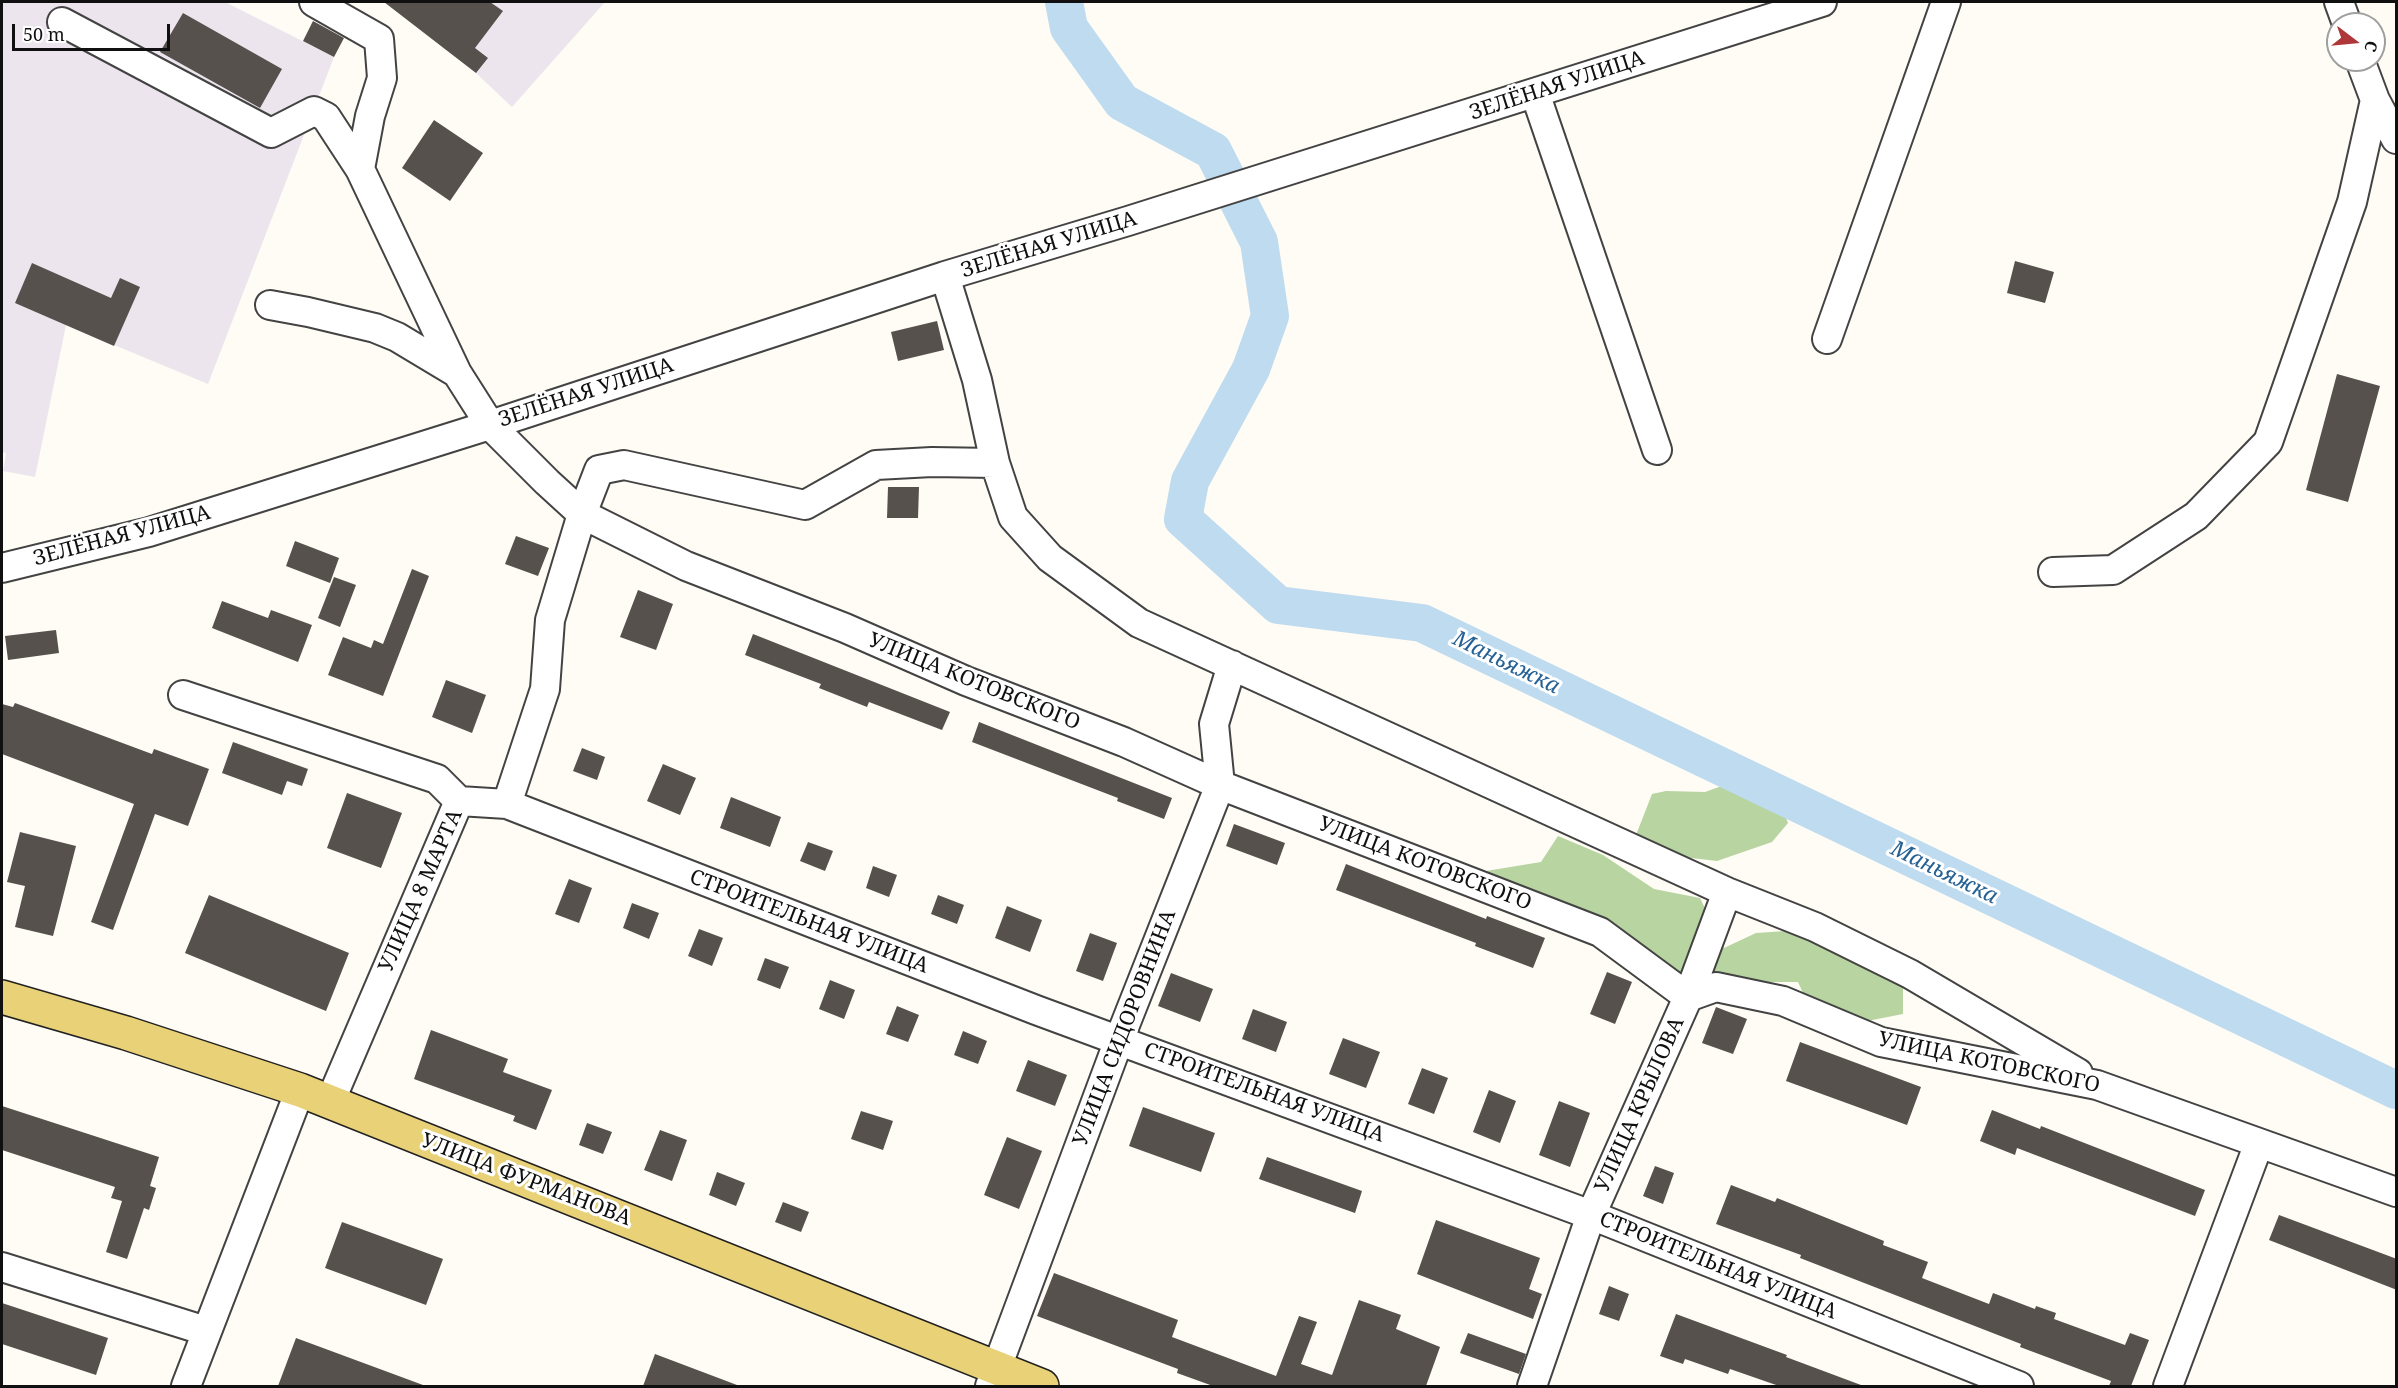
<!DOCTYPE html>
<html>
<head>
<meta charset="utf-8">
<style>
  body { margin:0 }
  #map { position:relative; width:2398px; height:1388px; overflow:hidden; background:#fefcf4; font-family:"Noto Serif",serif }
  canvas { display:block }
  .frame { position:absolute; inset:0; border:3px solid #101010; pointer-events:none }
  .north { position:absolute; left:2326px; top:12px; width:60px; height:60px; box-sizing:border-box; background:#fff; border:2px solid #9f9f9f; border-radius:50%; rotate:106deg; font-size:16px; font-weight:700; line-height:24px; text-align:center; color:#101010 }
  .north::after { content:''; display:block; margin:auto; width:21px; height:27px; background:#b03739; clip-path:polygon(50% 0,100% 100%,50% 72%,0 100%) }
  .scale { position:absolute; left:12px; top:24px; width:158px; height:27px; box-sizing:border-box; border:3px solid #101010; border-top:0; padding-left:8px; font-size:18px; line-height:21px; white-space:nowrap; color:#101010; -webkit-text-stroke:4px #fff; paint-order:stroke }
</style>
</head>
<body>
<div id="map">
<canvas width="2398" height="1388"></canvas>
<div class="frame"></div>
<div class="north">С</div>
<div class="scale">50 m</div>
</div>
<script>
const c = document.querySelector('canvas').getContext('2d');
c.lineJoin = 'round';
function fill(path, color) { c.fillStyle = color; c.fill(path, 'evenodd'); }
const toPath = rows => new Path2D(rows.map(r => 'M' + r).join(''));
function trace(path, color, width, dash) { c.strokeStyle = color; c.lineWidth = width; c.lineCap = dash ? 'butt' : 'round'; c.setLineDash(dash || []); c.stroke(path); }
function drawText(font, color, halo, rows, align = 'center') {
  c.font = font + ' "Noto Serif",serif'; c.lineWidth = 6; c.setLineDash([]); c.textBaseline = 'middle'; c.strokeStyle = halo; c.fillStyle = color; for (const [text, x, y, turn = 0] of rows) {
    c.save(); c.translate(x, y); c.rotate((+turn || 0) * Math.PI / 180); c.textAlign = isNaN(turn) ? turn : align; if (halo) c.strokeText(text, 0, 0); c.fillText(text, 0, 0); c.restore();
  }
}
const industrial = toPath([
  [2,2,225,2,334,57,208,384,66,325,35,477,3,471,6,453,2,452],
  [384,2,605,2,512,107,476,73]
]);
const forest = toPath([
  [1736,781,1781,805,1788,823,1772,842,1717,861,1683,857,1636,835,1652,794,1666,791,1705,792],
  [1558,836,1603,855,1654,889,1700,898,1724,948,1756,933,1786,931,1821,945,1903,986,1903,1014,1852,1024,1808,1004,1798,982,1766,982,1677,972,1563,907,1486,871,1541,862]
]);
const river = toPath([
  [1064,2,1069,28,1122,102,1213,151,1259,242,1270,316,1251,369,1190,481,1183,519,1278,605,1422,623,2396,1090]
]);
const building = toPath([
  [384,2,490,2,503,11,475,48,488,58,476,73],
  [183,13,282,69,260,108,160,52],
  [313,21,344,38,334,57,303,41],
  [434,120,483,153,450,201,402,168],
  [2015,261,2054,272,2045,303,2007,293],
  [32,263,111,298,120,278,140,287,114,346,15,303],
  [937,321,944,350,898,361,891,332],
  [2337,374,2380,386,2348,502,2306,490],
  [888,487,919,487,918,518,887,518],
  [516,536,549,548,538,576,505,564],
  [295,541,339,558,330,583,286,566],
  [412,569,429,576,383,696,328,675,343,637,371,648,374,640,383,644],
  [334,577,356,585,340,627,318,618],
  [638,590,673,604,656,650,620,637],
  [222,601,268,618,271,610,312,625,298,662,212,628],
  [56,630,59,653,8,660,5,636],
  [753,634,950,712,942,730,869,702,867,707,819,688,821,684,745,655],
  [446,680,486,695,472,733,432,717],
  [15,703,152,754,154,749,209,769,188,826,155,814,113,930,91,922,134,804,2,754,2,704,13,707],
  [979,722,1172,798,1164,819,1117,801,1118,798,972,742],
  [233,742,308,769,302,786,287,781,282,795,222,773],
  [582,748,605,757,597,780,573,771],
  [663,764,696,778,680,815,647,801],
  [347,793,402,813,381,868,327,848],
  [731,797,781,817,770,847,720,828],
  [1234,824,1285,843,1277,865,1226,846],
  [20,832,76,846,53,936,15,927,25,886,7,882],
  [808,842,833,851,825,871,800,861],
  [1346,864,1486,919,1487,916,1545,938,1533,968,1475,946,1476,943,1336,890],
  [873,866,897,875,889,897,866,888],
  [569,879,592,888,579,923,555,914],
  [209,895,349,953,326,1011,185,953],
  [938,895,964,905,957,924,931,914],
  [632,903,659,913,649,939,623,928],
  [1007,906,1042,920,1030,952,995,938],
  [699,929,723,938,712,966,688,956],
  [1090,933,1117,943,1103,981,1076,971],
  [765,958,789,967,780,989,757,980],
  [1607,972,1632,982,1615,1024,1590,1014],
  [1171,973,1213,989,1200,1022,1158,1006],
  [830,980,855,990,844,1019,819,1009],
  [897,1006,919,1015,908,1042,886,1034],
  [1716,1007,1747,1019,1733,1054,1702,1043],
  [1253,1009,1287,1022,1276,1052,1242,1039],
  [431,1030,508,1059,503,1072,552,1090,536,1130,513,1121,515,1116,414,1079],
  [963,1031,987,1041,978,1064,954,1055],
  [1343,1038,1380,1052,1366,1088,1329,1074],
  [1800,1042,1921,1087,1907,1125,1786,1081],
  [1028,1060,1067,1075,1055,1106,1016,1091],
  [1422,1068,1448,1078,1434,1114,1408,1104],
  [1489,1090,1516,1101,1500,1143,1473,1132],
  [1559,1101,1590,1113,1570,1167,1539,1155],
  [2,1106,159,1157,150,1186,156,1188,149,1210,144,1208,127,1259,106,1252,122,1201,111,1198,115,1187,2,1150],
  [1143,1107,1215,1133,1201,1172,1129,1146],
  [1992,1110,2040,1129,2041,1126,2205,1190,2195,1216,2017,1148,2015,1155,1980,1141],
  [861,1111,893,1121,883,1150,851,1139],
  [587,1123,612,1132,603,1154,579,1145],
  [660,1130,687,1140,672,1181,644,1170],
  [1007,1137,1042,1151,1019,1209,984,1195],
  [1267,1157,1362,1191,1355,1213,1259,1179],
  [1655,1166,1674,1173,1663,1204,1643,1196],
  [717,1172,745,1183,736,1206,709,1195],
  [1731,1185,1775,1202,1777,1198,1884,1241,1883,1245,1928,1262,1922,1278,1989,1304,1993,1293,2035,1309,2036,1306,2056,1313,2054,1319,2125,1345,2130,1333,2149,1340,2131,1386,2109,1386,2111,1381,2020,1347,2021,1344,1800,1258,1801,1255,1716,1224],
  [783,1202,809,1212,801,1232,775,1222],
  [2279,1215,2397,1259,2397,1290,2269,1240],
  [1436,1220,1540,1258,1529,1289,1542,1294,1533,1319,1417,1274],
  [342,1222,443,1259,426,1305,325,1268],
  [1054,1273,1178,1320,1172,1337,1276,1376,1299,1316,1317,1322,1301,1364,1332,1375,1359,1300,1401,1315,1396,1329,1440,1347,1426,1386,1213,1386,1177,1373,1178,1369,1037,1316],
  [1609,1286,1629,1294,1619,1321,1599,1314],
  [2,1303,108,1338,96,1375,2,1344],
  [1676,1314,1787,1355,1786,1357,1861,1385,1861,1386,1779,1386,1730,1369,1728,1374,1685,1359,1683,1364,1660,1356],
  [1468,1333,1526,1354,1519,1374,1460,1353],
  [296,1338,423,1385,422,1386,278,1386],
  [655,1354,737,1385,736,1386,643,1386]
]);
const minor = toPath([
  [314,2,379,39,382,78,370,116,360,169,457,373,490,425,547,482,582,514,686,566,845,628,966,681,1124,742,1220,785,1600,932,1688,997,1716,987,1783,1001,1881,1042,2097,1085,2396,1192],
  [2339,2,2347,24],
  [62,22,271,133,314,111,326,117,360,169],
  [2360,60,2375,100,2396,139],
  [1535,93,1657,450],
  [945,276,977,380,995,463,1013,517,1050,558,1139,623,1727,892,1815,927,1910,974,2078,1073],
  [270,305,308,312,375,328,397,337,457,373],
  [1827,339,1946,2],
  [2,568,149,532,490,425,945,276,1128,221,1822,2],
  [2053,572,2113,570,2196,516,2268,442,2352,202,2375,100],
  [183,695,437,779,459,801],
  [459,801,507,804,1036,1010,1591,1215,2019,1386],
  [507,804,545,689,550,620,582,514,599,470,624,465,805,505,876,465,932,462,995,463],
  [330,1102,459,801],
  [2,1267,206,1331],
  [186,1386,300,1090],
  [990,1386,1119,1040,1220,785,1214,724,1232,665],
  [1532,1386,1591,1215,1688,997,1727,892],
  [2168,1386,2259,1143]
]);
const major = toPath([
  [2,997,126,1033,300,1090,1042,1386]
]);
const streetNames = [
  ["ЗЕЛЁНАЯ УЛИЦА",1557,86,-18],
  ["ЗЕЛЁНАЯ УЛИЦА",1049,245,-17],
  ["ЗЕЛЁНАЯ УЛИЦА",586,393,-18],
  ["ЗЕЛЁНАЯ УЛИЦА",122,536,-15],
  ["УЛИЦА КОТОВСКОГО",974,682,22],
  ["УЛИЦА КОТОВСКОГО",1425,864,21],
  ["УЛИЦА 8 МАРТА",421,891,-66],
  ["СТРОИТЕЛЬНАЯ УЛИЦА",809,922,21],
  ["УЛИЦА СИДОРОВНИНА",1125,1028,-69],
  ["УЛИЦА КОТОВСКОГО",1989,1063,12],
  ["СТРОИТЕЛЬНАЯ УЛИЦА",1264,1093,20],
  ["УЛИЦА КРЫЛОВА",1640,1105,-66],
  ["УЛИЦА ФУРМАНОВА",526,1180,21],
  ["СТРОИТЕЛЬНАЯ УЛИЦА",1718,1266,22]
];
const waterNames = [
  ["Маньяжка",1506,663,26],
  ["Маньяжка",1944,873,26]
];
fill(industrial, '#ece5ed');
fill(forest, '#b7d4a1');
trace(river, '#bedbf0', 38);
fill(building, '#57514d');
trace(minor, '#434343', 32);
trace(major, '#212121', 36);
trace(minor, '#fff', 28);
trace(major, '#e9d178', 33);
drawText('21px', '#101010', '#fff', streetNames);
drawText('italic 22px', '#266194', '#fff', waterNames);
</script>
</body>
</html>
